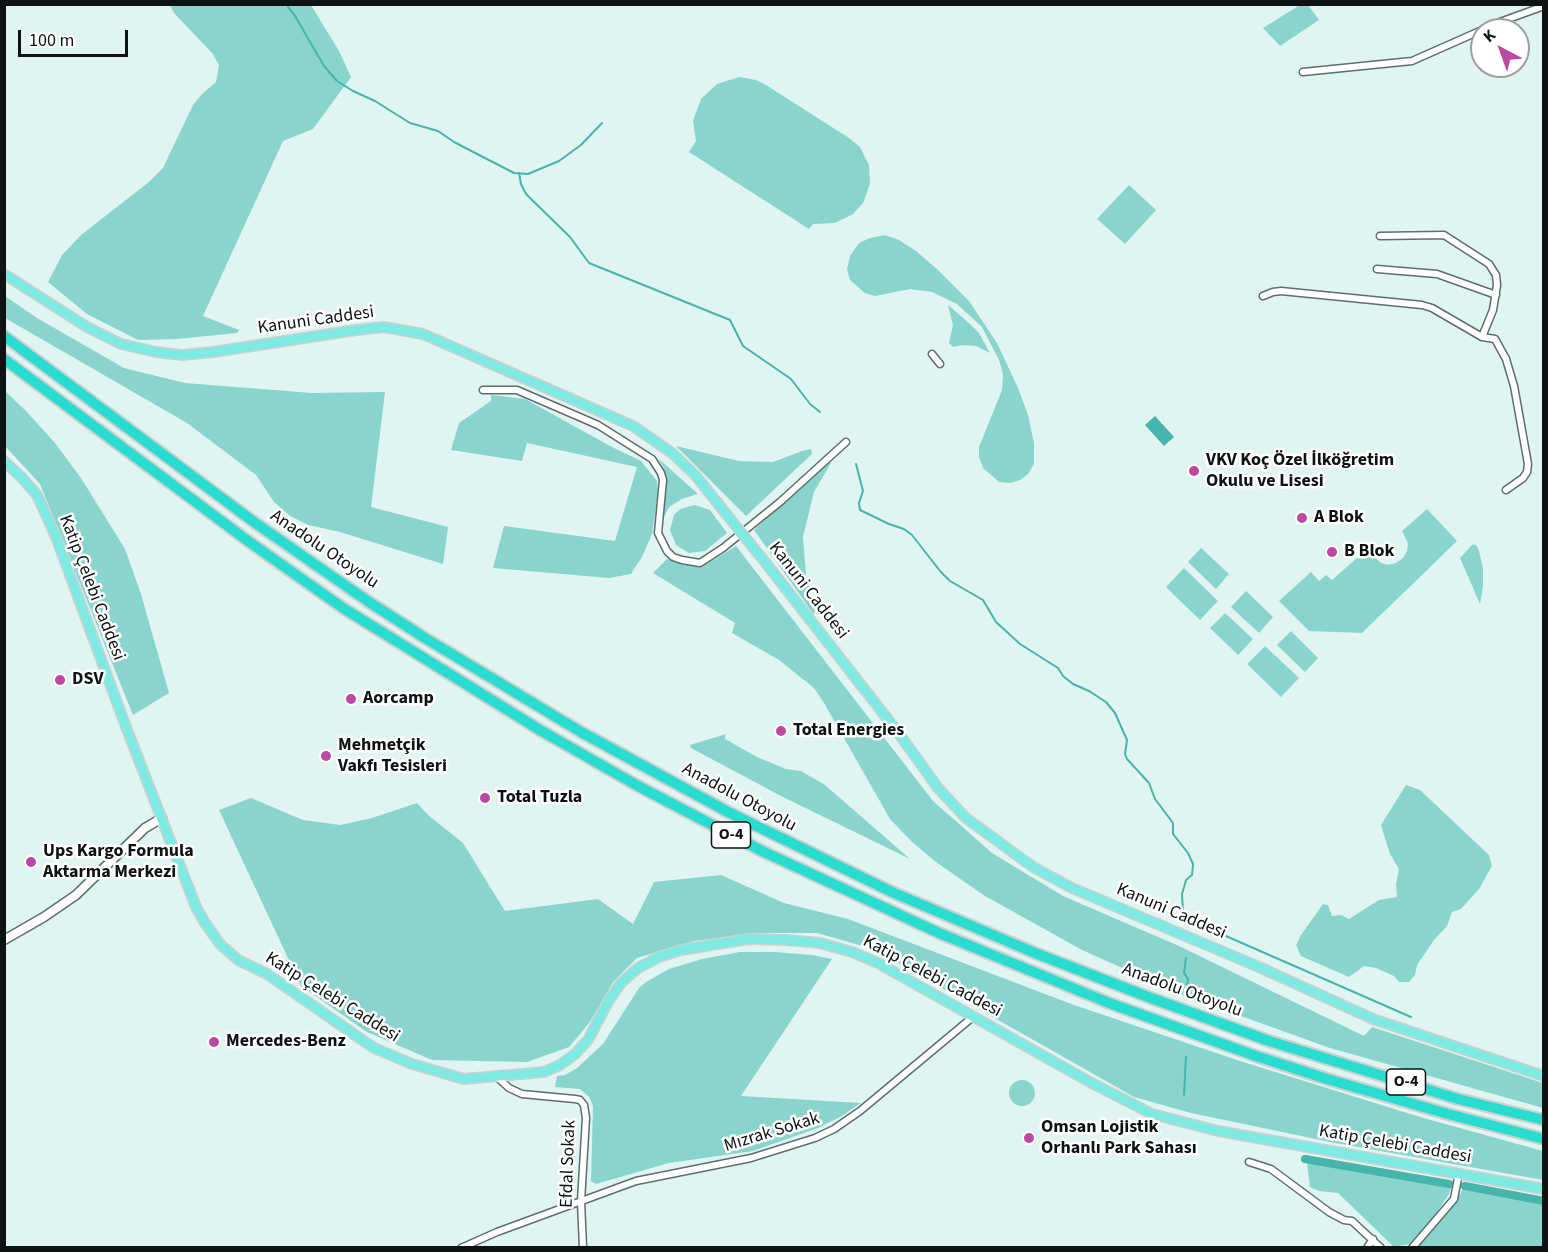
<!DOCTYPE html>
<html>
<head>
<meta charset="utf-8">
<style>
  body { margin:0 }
  #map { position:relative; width:1548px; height:1252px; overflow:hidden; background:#e0f4f1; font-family:"Source Sans 3",sans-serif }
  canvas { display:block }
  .frame { position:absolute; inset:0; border:6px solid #0c1312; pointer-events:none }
  .north { position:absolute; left:1470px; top:18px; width:60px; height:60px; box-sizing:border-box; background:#fff; border:2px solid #9ea1a0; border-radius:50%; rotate:319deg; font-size:16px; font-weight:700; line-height:24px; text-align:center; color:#0c1312 }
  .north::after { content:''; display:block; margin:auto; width:21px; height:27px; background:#bb48a2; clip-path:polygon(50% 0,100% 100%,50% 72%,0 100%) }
  .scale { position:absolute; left:18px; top:30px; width:110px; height:27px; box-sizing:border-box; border:3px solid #0c1312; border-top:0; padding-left:8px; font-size:18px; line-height:21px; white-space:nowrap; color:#0c1312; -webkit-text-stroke:4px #fff; paint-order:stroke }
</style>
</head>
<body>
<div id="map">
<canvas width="1548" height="1252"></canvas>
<div class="frame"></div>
<div class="north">K</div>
<div class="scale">100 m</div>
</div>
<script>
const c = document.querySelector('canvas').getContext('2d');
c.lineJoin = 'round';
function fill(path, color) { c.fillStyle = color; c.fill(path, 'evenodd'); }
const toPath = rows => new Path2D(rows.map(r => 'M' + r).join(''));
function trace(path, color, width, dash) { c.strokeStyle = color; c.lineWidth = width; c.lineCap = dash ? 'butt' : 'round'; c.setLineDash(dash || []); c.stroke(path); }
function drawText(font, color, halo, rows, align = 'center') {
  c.font = font + ' "Source Sans 3",sans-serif'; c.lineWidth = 5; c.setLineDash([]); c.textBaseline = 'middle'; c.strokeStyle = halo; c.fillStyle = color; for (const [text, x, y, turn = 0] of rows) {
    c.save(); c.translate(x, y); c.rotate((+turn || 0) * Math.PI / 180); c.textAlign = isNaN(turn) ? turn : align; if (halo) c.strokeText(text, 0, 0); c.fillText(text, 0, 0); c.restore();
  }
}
const green = toPath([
  [170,5,311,5,339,51,351,77,313,129,283,141,203,316,239,330,237,333,176,339,138,340,87,314,48,282,62,255,81,235,149,182,163,168,193,105,202,94,216,82,219,65,212,53,174,13],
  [1300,5,1308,5,1319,20,1280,46,1263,28],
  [739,77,756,80,766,85,849,138,860,147,869,165,870,184,863,203,853,214,835,223,813,224,809,229,689,152,696,141,693,121,701,99,717,84],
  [1129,185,1156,210,1125,244,1097,219],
  [885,235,899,240,916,251,937,269,969,301,997,343,1018,388,1028,415,1034,443,1034,464,1028,474,1020,480,1010,483,999,482,983,468,979,457,979,447,1002,390,1003,374,999,360,982,327,957,304,932,292,910,289,875,296,865,293,850,280,847,269,850,256,859,243,870,238],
  [5,296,37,318,124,368,185,383,312,393,385,392,371,507,448,527,443,564,340,532,308,525,290,516,274,502,256,475,187,423,5,318],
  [948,305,970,324,979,333,990,353,976,346,962,345,953,347,949,343,953,325],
  [5,391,26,411,55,443,81,478,125,549,141,594,169,693,133,715,40,484,5,446],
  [491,395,525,399,612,447,641,461,657,481,658,493,652,534,642,557,631,574,609,578,493,568,504,526,615,541,637,467,527,443,522,461,451,450,459,423,491,401],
  [676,446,739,461,773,462,802,451,811,449,812,454,746,516],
  [659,459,698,494,682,499,669,507,663,519,665,471],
  [827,463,831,463,814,492,803,537,806,575,815,609,814,615,754,530],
  [695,505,710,510,727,533,705,551,689,553,676,545,670,530,674,515,680,509],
  [1427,509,1457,541,1362,633,1309,631,1279,601,1311,572,1319,581,1326,575,1332,580,1366,550,1381,563,1388,565,1396,563,1403,558,1407,551,1408,543,1402,531],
  [1473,544,1477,546,1479,551,1483,569,1483,587,1480,604,1460,558],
  [736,546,933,801,992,853,1063,896,1179,946,1364,1036,1372,1027,1543,1083,1543,1108,1330,1048,1185,996,1082,950,985,896,936,862,912,842,890,819,824,703,814,688,779,660,732,633,735,623,653,573,667,559,681,564,702,567],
  [1201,548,1229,574,1216,589,1188,562],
  [1184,568,1218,601,1200,620,1166,587],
  [1246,591,1273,617,1259,633,1231,607],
  [1225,613,1253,639,1238,655,1210,628],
  [1291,631,1318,658,1305,672,1277,645],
  [1265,646,1299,678,1281,697,1247,664],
  [726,734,725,739,757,757,786,769,801,771,825,785,910,859,781,796,691,748,690,745],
  [1406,785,1420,790,1489,855,1492,866,1479,889,1461,909,1452,912,1447,926,1434,940,1417,965,1415,975,1409,982,1399,982,1394,976,1376,968,1364,966,1349,977,1301,956,1296,945,1301,935,1323,904,1328,905,1332,916,1341,915,1349,919,1379,900,1397,897,1396,884,1399,869,1390,854,1381,825],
  [251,798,303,820,340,825,372,818,417,803,428,815,463,843,505,911,598,899,633,924,654,882,721,875,784,903,848,919,1074,1005,1240,1061,1420,1117,1543,1151,1543,1180,1330,1142,1191,1113,1134,1097,873,949,817,933,758,933,694,941,637,958,613,982,590,1022,569,1047,527,1062,432,1060,367,1032,301,986,219,810],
  [740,952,775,952,812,955,832,959,741,1096,861,1103,840,1117,818,1128,753,1151,669,1163,596,1184,591,1181,593,1106,589,1097,580,1089,555,1087,557,1076,565,1075,577,1068,603,1044,639,988,646,982,669,969,702,959],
  '1009 1093a13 13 0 1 1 26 0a13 13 0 1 1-26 0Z',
  [1306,1155,1453,1183,1449,1194,1433,1218,1410,1244,1394,1247,1338,1193,1319,1191,1310,1187],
  [1466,1184,1543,1198,1543,1247,1418,1247,1454,1204]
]);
const water = toPath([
  [1155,416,1174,437,1164,446,1145,425]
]);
const stream = toPath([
  [286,4,295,16,324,66,337,81,353,91,375,101,410,123,438,131,454,142,514,173,528,174,559,161,581,145,602,123],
  [519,173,521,184,526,194,570,237,589,263,730,320,743,346,791,379,810,404,820,412],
  [856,464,863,491,859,503,860,510,889,524,904,529,912,535,940,571,950,581,983,600,996,622,1020,644,1058,668,1063,676,1073,684,1089,691,1106,702,1115,713,1127,740,1125,754,1127,759,1149,783,1155,799,1173,823,1173,834,1188,853,1193,864,1192,875,1186,880,1182,894,1183,913],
  [1183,911,1203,926,1411,1017],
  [1186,958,1184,973,1188,979,1187,986],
  [1184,1095,1186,1057]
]);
const canal = toPath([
  [1305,1159,1449,1184],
  [1465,1186,1544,1201]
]);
const street = toPath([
  [1303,72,1412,61,1500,22,1544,6],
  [1380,236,1444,235,1489,264,1496,275,1497,285,1493,310,1482,337],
  [1377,269,1437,274,1496,295],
  [1263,296,1273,292,1281,291,1422,305,1432,308,1482,337,1495,339,1506,359,1514,386,1528,464,1527,472,1523,478,1506,490],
  [932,354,940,364],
  [483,390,517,390,598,425,652,459,661,473,663,480,658,533,667,551,673,557,682,560,700,563,723,548,780,502,846,442],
  [497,1077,509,1088,522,1094,575,1099,580,1100,584,1105,586,1118,581,1201,583,1248],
  [1249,1162,1271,1169,1329,1212,1344,1220,1352,1221,1381,1248],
  [461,1248,497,1232,636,1181,751,1158,815,1138,834,1129,860,1111,974,1016],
  [1367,1248,1373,1239],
  [1412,1248,1454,1199,1459,1173]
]);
const secondary = toPath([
  [4,940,44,917,76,895,145,828,162,818]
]);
const primary = toPath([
  [4,274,87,327,121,344,156,352,182,355,213,352,356,330,384,327,423,334,633,426,672,453,696,476,719,505],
  [4,461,21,477,37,495,56,537,126,727,196,907,205,923,220,944,238,960,267,974,374,1048,412,1064,464,1079,544,1072,560,1065,575,1054,588,1040,609,1000,621,983,638,968,659,957,681,950,748,939,786,940,820,943,852,952,878,963,1088,1081,1152,1114,1218,1131,1544,1189],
  [765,562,897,731,938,788,966,818,1033,867,1072,888,1259,967,1373,1019,1544,1076]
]);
const highway = toPath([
  [4,336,254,522,369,602,425,638,581,732,730,813,892,892,1035,953,1151,998,1269,1041,1458,1099,1544,1120],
  [4,359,248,541,343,608,540,730,638,786,764,852,939,933,1109,1003,1253,1055,1327,1079,1448,1114,1544,1139]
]);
const primaryBridge = toPath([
  [719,505,765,562]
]);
const markers = [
  [1194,471,6,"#bb48a2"],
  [1302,518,6,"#bb48a2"],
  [1332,552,6,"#bb48a2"],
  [60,680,6,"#bb48a2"],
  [351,699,6,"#bb48a2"],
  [781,731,6,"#bb48a2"],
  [326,756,6,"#bb48a2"],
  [485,798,6,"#bb48a2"],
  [31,862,6,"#bb48a2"],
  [214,1042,6,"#bb48a2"],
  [1029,1138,6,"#bb48a2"]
];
const shields = [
  [731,835,39],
  [1406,1082,39]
];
const shieldNames = [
  ["O-4",731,835],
  ["O-4",1406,1082]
];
const streetNames = [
  ["Kanuni Caddesi",316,321,-8],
  ["Anadolu Otoyolu",324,550,34],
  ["Katip Çelebi Caddesi",91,588,69],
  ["Kanuni Caddesi",808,591,52],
  ["Anadolu Otoyolu",739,798,28],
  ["Kanuni Caddesi",1171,912,23],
  ["Katip Çelebi Caddesi",932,977,28],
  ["Anadolu Otoyolu",1182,991,20],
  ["Katip Çelebi Caddesi",332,998,32],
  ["Mızrak Sokak",772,1133,-17],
  ["Katip Çelebi Caddesi",1395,1145,10],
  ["Efdal Sokak",569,1164,-88]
];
const poiNames = [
  ["VKV Koç Özel İlköğretim",1206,461],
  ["Okulu ve Lisesi",1206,482],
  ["A Blok",1314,518],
  ["B Blok",1344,552],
  ["DSV",72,680],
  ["Aorcamp",363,699],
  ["Total Energies",793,731],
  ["Mehmetçik",338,746],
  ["Vakfı Tesisleri",338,767],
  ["Total Tuzla",497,798],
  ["Ups Kargo Formula",43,852],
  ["Aktarma Merkezi",43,873],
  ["Mercedes-Benz",226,1042],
  ["Omsan Lojistik",1041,1128],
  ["Orhanlı Park Sahası",1041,1149]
];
fill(green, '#89d5cd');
fill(water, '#46b5ab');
trace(stream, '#46b5ab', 2);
trace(canal, '#46b5ab', 8);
trace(street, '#5d6f6d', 9);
trace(secondary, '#5d6f6d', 11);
trace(primary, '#ced0d0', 12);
trace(highway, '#ced0d0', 14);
trace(street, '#fff', 6);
trace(secondary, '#fff', 8);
trace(primary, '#7eeae2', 9);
trace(highway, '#28dccf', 10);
trace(primaryBridge, '#ced0d0', 12, []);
trace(primaryBridge, '#7eeae2', 9);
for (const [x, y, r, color] of markers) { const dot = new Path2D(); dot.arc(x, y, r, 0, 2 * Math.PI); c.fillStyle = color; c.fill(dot); trace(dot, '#fff', 2); }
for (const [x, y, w] of shields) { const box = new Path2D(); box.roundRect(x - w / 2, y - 13, w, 26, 4.5); c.fillStyle = '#fff'; c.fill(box); trace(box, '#0c1312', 1.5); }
drawText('bold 16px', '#0c1312', null, shieldNames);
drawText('18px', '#0c1312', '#fff', streetNames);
drawText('bold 18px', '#0c1312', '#fff', poiNames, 'left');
</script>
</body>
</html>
